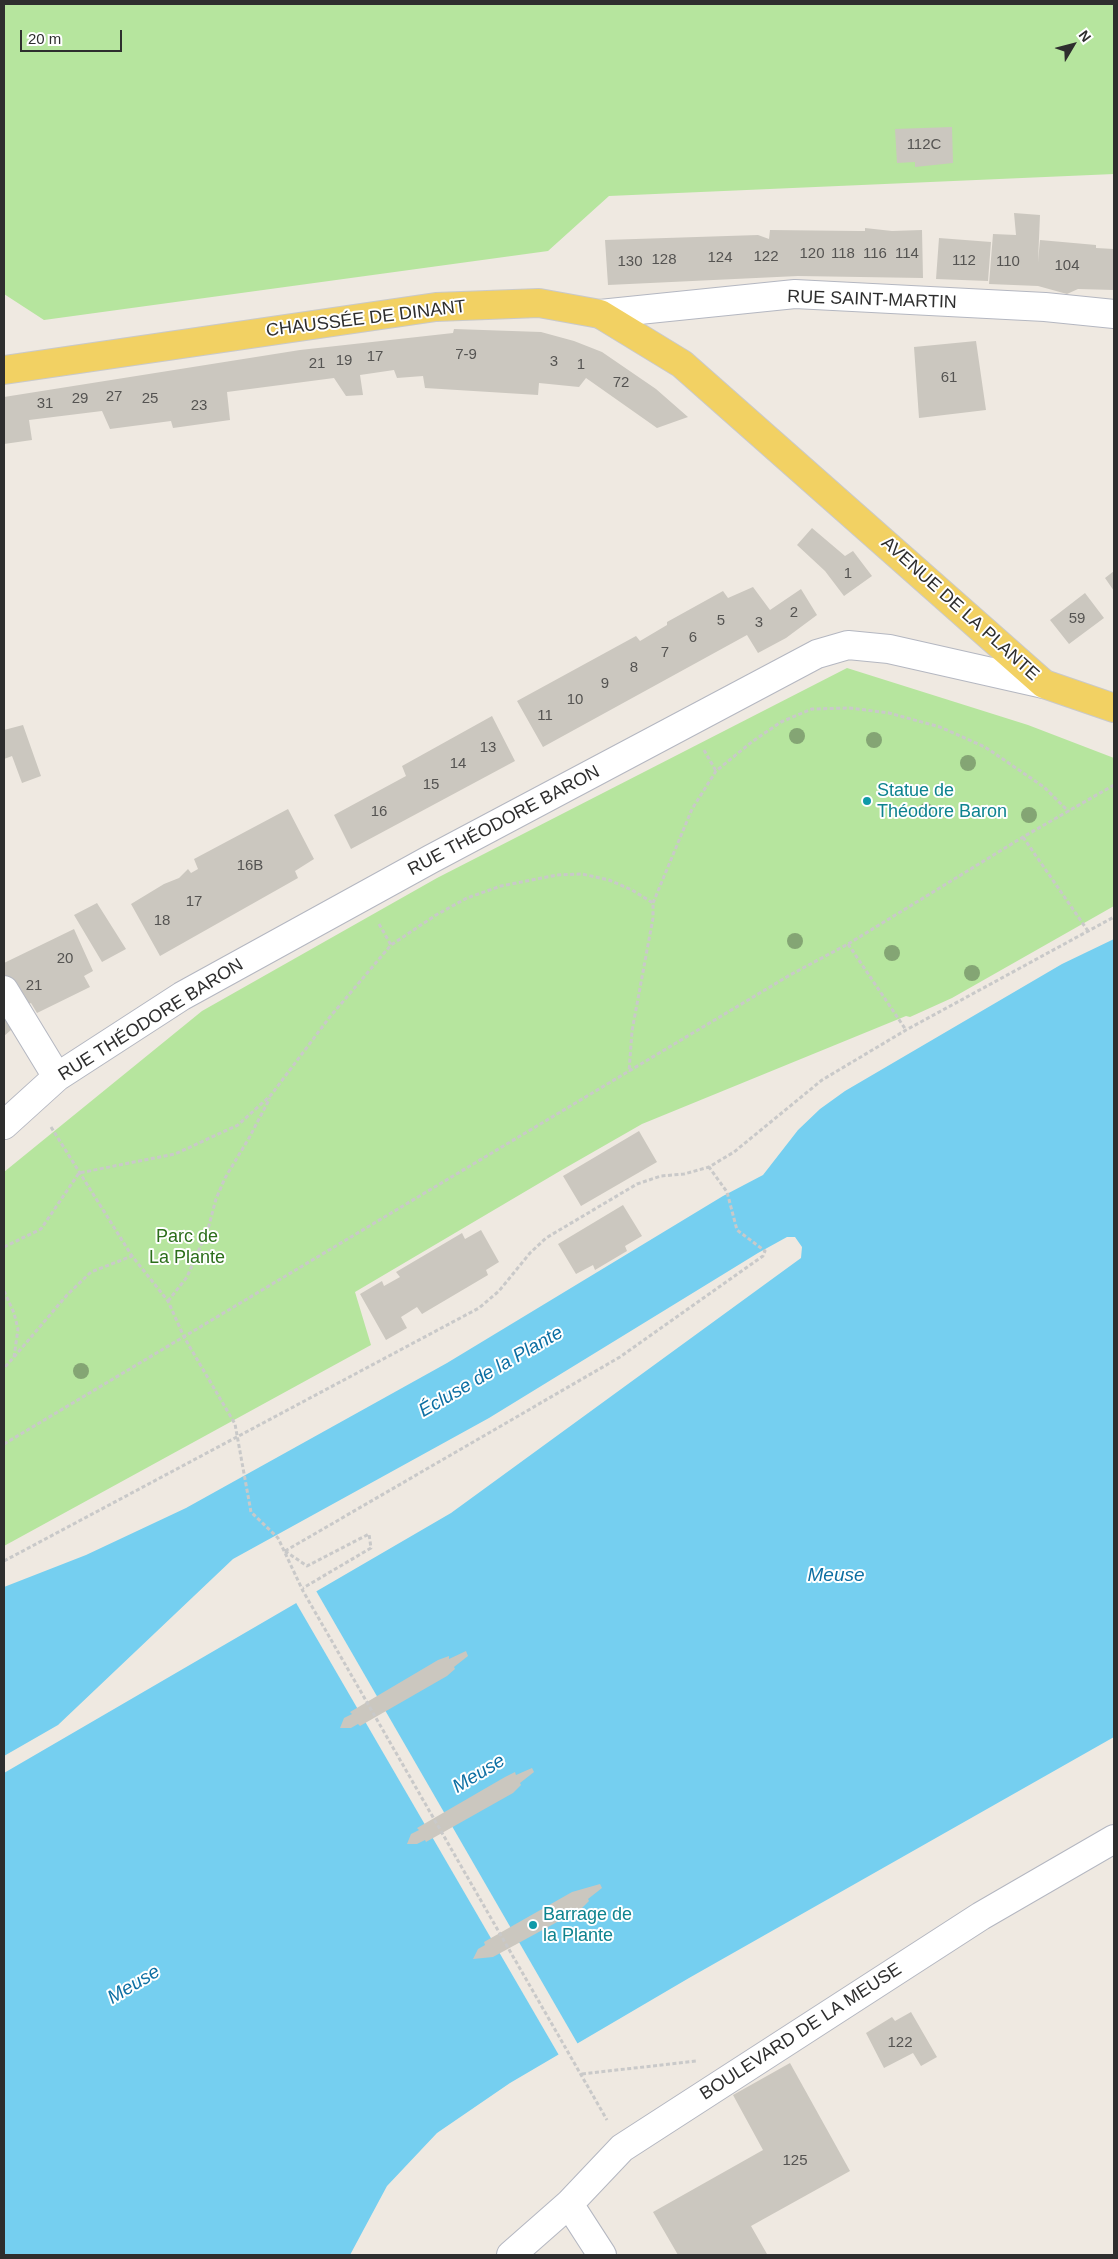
<!DOCTYPE html>
<html>
<head>
<meta charset="utf-8">
<style>
  body { margin:0 }
  #map { position:relative; width:1118px; height:2259px; overflow:hidden; background:#efe9e1; font-family:Helvetica,sans-serif }
  canvas { display:block }
  .frame { position:absolute; inset:0; border:5px solid #2e2e2e; pointer-events:none }
  .north { position:absolute; left:1048px; top:20px; width:50px; height:50px; -webkit-text-stroke:4px #fff; paint-order:stroke; rotate:53deg; font-size:14px; font-weight:700; line-height:20px; text-align:center; color:#2e2e2e }
  .north::after { content:''; display:block; margin:auto; width:18px; height:22px; background:#2e2e2e; clip-path:polygon(50% 0,100% 100%,50% 72%,0 100%) }
  .scale { position:absolute; left:20px; top:30px; width:102px; height:22px; box-sizing:border-box; border:2px solid #2e2e2e; border-top:0; padding-left:6px; font-size:15px; line-height:18px; white-space:nowrap; color:#2e2e2e; -webkit-text-stroke:4px #fff; paint-order:stroke }
</style>
</head>
<body>
<div id="map">
<canvas width="1118" height="2259"></canvas>
<div class="frame"></div>
<div class="north">N</div>
<div class="scale">20 m</div>
</div>
<script>
const c = document.querySelector('canvas').getContext('2d');
c.lineJoin = 'round';
function fill(path, color) { c.fillStyle = color; c.fill(path, 'evenodd'); }
const toPath = rows => new Path2D(rows.map(r => 'M' + r).join(''));
function trace(path, color, width, dash) { c.strokeStyle = color; c.lineWidth = width; c.lineCap = dash ? 'butt' : 'round'; c.setLineDash(dash || []); c.stroke(path); }
function drawText(font, color, halo, rows, align = 'center') {
  c.font = font + ' Helvetica,sans-serif'; c.lineWidth = 4; c.setLineDash([]); c.textBaseline = 'middle'; c.strokeStyle = halo; c.fillStyle = color; for (const [text, x, y, turn = 0] of rows) {
    c.save(); c.translate(x, y); c.rotate((+turn || 0) * Math.PI / 180); c.textAlign = isNaN(turn) ? turn : align; if (halo) c.strokeText(text, 0, 0); c.fillText(text, 0, 0); c.restore();
  }
}
const green = toPath([
  [4,4,1114,4,1114,174,609,196,548,251,44,320,4,294],
  [847,668,1028,725,1114,758,1114,906,952,998,910,1017,906,1016,642,1124,560,1171,355,1292,371,1345,4,1546,4,1172,202,1011,437,878]
]);
const water = toPath([
  [1114,939,1114,1737,689,1978,510,2083,437,2133,387,2186,350,2255,4,2255,4,1773,451,1513,801,1258,802,1247,795,1237,787,1237,758,1253,489,1418,233,1559,58,1725,4,1756,4,1587,86,1555,186,1508,447,1363,723,1196,763,1175,798,1130,820,1109,845,1091,1062,964]
]);
const pier = toPath([
  [315,1589,579,2046,560,2057,295,1601]
]);
const building = toPath([
  [952,127,953,163,915,167,915,162,897,163,895,129],
  [1014,213,1040,215,1038,262,1040,240,1096,245,1096,248,1114,249,1114,290,1078,289,1067,294,1038,286,989,284,993,234,1016,235],
  [865,228,892,231,922,230,923,278,798,276,608,285,605,240,758,235,769,239,770,230,858,231,865,231],
  [939,238,991,242,988,281,936,279],
  [454,329,541,332,574,341,602,352,656,389,688,417,657,428,586,378,579,387,539,383,538,395,425,388,423,376,397,378,394,370,360,375,363,395,346,396,334,378,227,392,230,420,173,428,171,421,110,429,102,411,29,420,32,440,4,444,4,397,300,350,453,333],
  [976,341,986,410,919,418,914,347],
  [812,528,845,556,853,551,872,576,844,596,825,571,797,545],
  [1114,571,1114,591,1105,578],
  [753,587,770,610,801,589,817,615,786,638,758,653,747,635,543,747,517,701,636,636,640,641,667,625,667,622,723,591,728,598],
  [1085,593,1104,618,1069,644,1050,620],
  [492,716,515,761,351,849,334,815,406,776,402,766],
  [23,725,41,776,22,783,12,756,4,759,4,730],
  [288,809,314,859,295,871,298,878,160,956,131,904,164,884,179,878,188,869,191,873,198,869,194,859],
  [97,903,126,949,102,962,74,915],
  [74,929,93,971,84,976,90,987,37,1013,31,1003,21,1007,4,973,4,963],
  [4,1011,12,1023,11,1030,4,1036],
  [639,1131,657,1162,581,1206,563,1176],
  [623,1205,642,1236,625,1246,627,1251,595,1270,593,1265,576,1274,558,1244],
  [481,1230,499,1262,486,1270,488,1275,422,1314,417,1307,401,1317,407,1328,386,1340,360,1294,382,1281,384,1286,400,1277,396,1272,462,1233,465,1239],
  [466,1651,468,1656,454,1667,455,1669,447,1676,360,1726,358,1724,351,1728,340,1728,344,1718,352,1714,350,1712,438,1660,449,1656,449,1659],
  [532,1768,534,1772,520,1783,521,1785,513,1793,426,1842,425,1840,417,1844,407,1844,411,1834,419,1830,417,1828,505,1777,515,1772,516,1775],
  [600,1884,602,1888,588,1899,589,1901,581,1909,493,1957,473,1959,478,1949,485,1945,484,1942,572,1892],
  [911,2012,937,2057,921,2066,913,2053,884,2068,866,2033,892,2017,895,2021],
  [790,2063,850,2171,751,2226,767,2254,765,2255,678,2255,653,2212,763,2150,733,2095]
]);
const path = toPath([
  [704,750,716,771],
  [1023,837,1088,931],
  [653,903,692,809,716,771,753,741,781,722,812,709,850,708,889,713,940,727,985,747,1044,787,1069,812],
  [379,924,391,945],
  [848,944,906,1030],
  [51,1127,132,1256,168,1301,184,1337,235,1424,251,1512,278,1538,303,1591,607,2120],
  [4,1247,41,1229,79,1173,175,1154,238,1125,271,1095,329,1018,391,945,436,915,467,898,501,886,557,875,582,874,609,880,632,890,653,903,653,918,632,1031,629,1072],
  [4,1291,14,1313,18,1329,14,1357,4,1368],
  [168,1301,187,1277,208,1229,216,1199,225,1178,249,1138,270,1098],
  [14,1357,67,1295,91,1272,132,1256],
  [4,1444,790,975,848,944,1023,837,1114,785],
  [285,1551,620,1357,763,1256,765,1251,737,1230,727,1192,709,1167],
  [285,1551,307,1566,369,1534,371,1548,303,1588],
  [4,1561,479,1308,499,1291,530,1253,546,1238,637,1184,661,1176,684,1174,709,1167,734,1152,822,1080,906,1030,1114,917],
  [582,2074,696,2061]
]);
const minor = toPath([
  [600,314,795,294,1045,307,1114,314],
  [4,990,57,1077],
  [4,1125,57,1077,182,996,431,859,817,654,848,645,889,649,1044,684],
  [569,2204,602,2255],
  [511,2255,569,2204,622,2148,981,1916,1114,1839]
]);
const major = toPath([
  [4,370,436,307,539,303,600,314,682,364,1044,684,1114,708]
]);
const trees = [
  [797,736],
  [874,740],
  [968,763],
  [926,811],
  [1029,815],
  [795,941],
  [892,953],
  [972,973],
  [81,1371]
];
const markers = [
  [867,801,5,"#0f9aa8"],
  [533,1925,5,"#0f9aa8"]
];
const numberNames = [
  ["112C",924,145],
  ["120",812,254],
  ["118",843,254],
  ["116",875,254],
  ["114",907,254],
  ["122",766,257],
  ["124",720,258],
  ["128",664,260],
  ["112",964,261],
  ["130",630,262],
  ["110",1008,262],
  ["104",1067,266],
  ["7-9",466,355],
  ["17",375,357],
  ["19",344,361],
  ["3",554,362],
  ["21",317,364],
  ["1",581,365],
  ["61",949,378],
  ["72",621,383],
  ["27",114,397],
  ["29",80,399],
  ["25",150,399],
  ["31",45,404],
  ["23",199,406],
  ["1",848,574],
  ["2",794,613],
  ["59",1077,619],
  ["5",721,621],
  ["3",759,623],
  ["6",693,638],
  ["7",665,653],
  ["8",634,668],
  ["9",605,684],
  ["10",575,700],
  ["11",545,716],
  ["13",488,748],
  ["14",458,764],
  ["15",431,785],
  ["16",379,812],
  ["16B",250,866],
  ["17",194,902],
  ["18",162,921],
  ["20",65,959],
  ["21",34,986],
  ["122",900,2043],
  ["125",795,2161]
];
const streetNames = [
  ["RUE SAINT-MARTIN",872,300,2],
  ["CHAUSSÉE DE DINANT",366,319,-7],
  ["AVENUE DE LA PLANTE",960,609,42],
  ["RUE THÉODORE BARON",504,821,-28],
  ["RUE THÉODORE BARON",151,1020,-32],
  ["BOULEVARD DE LA MEUSE",801,2032,-33]
];
const cultureNames = [
  ["Statue de",877,791],
  ["Théodore Baron",877,812],
  ["Barrage de",543,1915],
  ["la Plante",543,1936]
];
const parkNames = [
  ["Parc de",187,1237],
  ["La Plante",187,1258]
];
const waterNames = [
  ["Écluse de la Plante",491,1372,-30],
  ["Meuse",836,1576],
  ["Meuse",479,1774,-31],
  ["Meuse",134,1985,-31]
];
fill(green, '#b6e59e');
fill(water, '#75cff0');
fill(pier, '#efe9e1');
fill(building, '#cbc7bf');
trace(minor, '#b4b7c1', 30);
trace(major, '#c9c9c9', 30);
trace(path, '#c9c9c9', 3, [4, 2.5]);
trace(minor, '#fff', 28);
trace(major, '#f2d163', 28);
c.fillStyle = '#84a574';
for (const [x, y] of trees) { c.beginPath(); c.arc(x, y, 8, 0, 2 * Math.PI); c.fill(); }
for (const [x, y, r, color] of markers) { const dot = new Path2D(); dot.arc(x, y, r, 0, 2 * Math.PI); c.fillStyle = color; c.fill(dot); trace(dot, '#fff', 2); }
drawText('15px', '#555452', null, numberNames);
drawText('18px', '#2e2e2e', '#fff', streetNames);
drawText('18px', '#0d838f', '#fff', cultureNames, 'left');
drawText('18px', '#2c6e1b', '#fff', parkNames);
drawText('italic 19px', '#0d6fa3', '#fff', waterNames);
</script>
</body>
</html>
